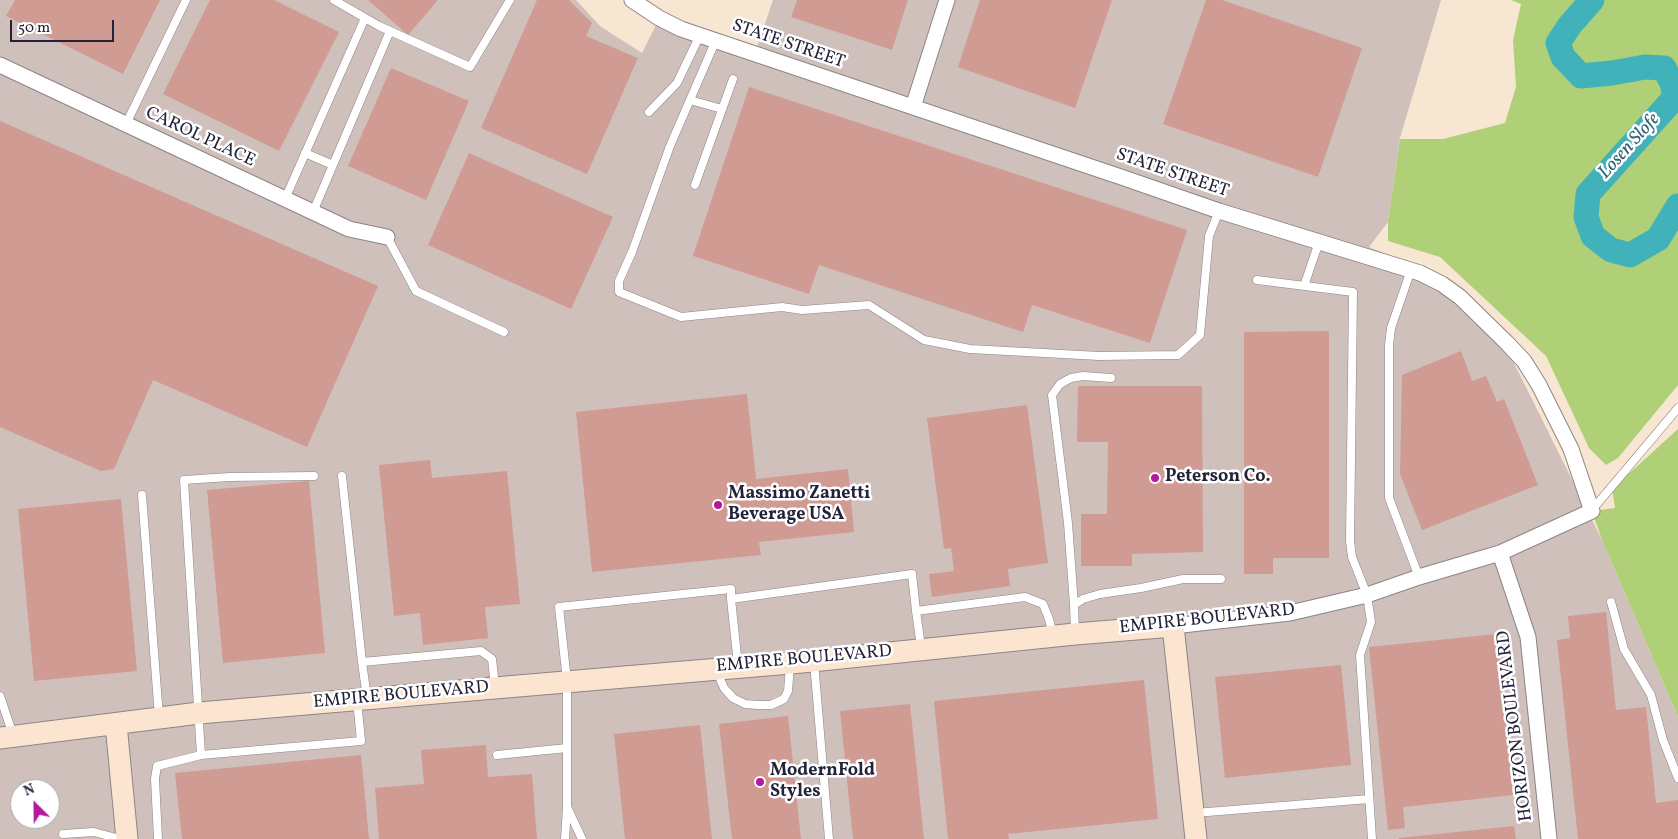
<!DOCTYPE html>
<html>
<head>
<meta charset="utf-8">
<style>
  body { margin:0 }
  #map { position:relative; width:1678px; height:839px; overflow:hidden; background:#f7e6d2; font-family:Vollkorn,serif }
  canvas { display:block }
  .north { position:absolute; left:10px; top:779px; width:50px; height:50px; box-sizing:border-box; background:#fff; border:1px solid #a7a7b1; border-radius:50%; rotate:337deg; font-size:14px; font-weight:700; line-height:20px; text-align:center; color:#22223b }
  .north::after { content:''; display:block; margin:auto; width:18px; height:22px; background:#b5179e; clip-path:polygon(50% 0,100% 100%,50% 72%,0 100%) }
  .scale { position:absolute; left:10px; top:20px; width:104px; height:22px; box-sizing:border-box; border:2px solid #22223b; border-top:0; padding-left:6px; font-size:15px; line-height:18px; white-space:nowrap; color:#22223b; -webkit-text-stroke:4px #fff; paint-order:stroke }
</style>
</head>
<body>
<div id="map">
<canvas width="1678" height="839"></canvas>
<div class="north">N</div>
<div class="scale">50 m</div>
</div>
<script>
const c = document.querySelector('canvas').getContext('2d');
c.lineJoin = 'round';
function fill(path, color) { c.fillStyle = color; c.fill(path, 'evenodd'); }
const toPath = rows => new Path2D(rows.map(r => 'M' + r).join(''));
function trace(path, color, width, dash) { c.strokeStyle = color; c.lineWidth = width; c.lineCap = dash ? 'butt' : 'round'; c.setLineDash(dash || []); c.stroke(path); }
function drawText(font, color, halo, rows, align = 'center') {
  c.font = font + ' Vollkorn,serif'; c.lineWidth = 5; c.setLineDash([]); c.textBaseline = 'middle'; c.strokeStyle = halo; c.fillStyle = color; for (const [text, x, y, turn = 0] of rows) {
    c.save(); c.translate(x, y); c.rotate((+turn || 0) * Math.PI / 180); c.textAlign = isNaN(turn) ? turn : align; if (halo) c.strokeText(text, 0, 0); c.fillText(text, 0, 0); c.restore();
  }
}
const industrial = toPath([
  [0,0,576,0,600,26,642,53,660,17,757,47,773,0,1441,0,1400,138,1388,222,1369,247,1393,257,1501,337,1602,540,1678,717,1678,839,0,839],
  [20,789,50,789,50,819,20,819]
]);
const green = toPath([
  [1511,0,1678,0,1678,385,1618,458,1606,465,1589,448,1546,356,1440,257,1388,241,1388,222,1400,139,1443,139,1505,123,1516,87,1513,40,1521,4],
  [1678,429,1678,717,1602,540,1592,511,1615,508,1612,489]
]);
const river = toPath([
  [1592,0,1570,25,1558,43,1563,57,1581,76,1612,73,1645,67,1664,68,1672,83,1675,97,1588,194,1586,217,1593,236,1611,250,1630,255,1658,239,1678,206]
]);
const building = toPath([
  [15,0,160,0,123,74,6,16],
  [210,0,274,0,339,32,279,151,163,94],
  [368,0,438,0,408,35],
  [537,0,569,0,592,23,586,36,638,58,587,174,481,128],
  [797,0,908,0,892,50,791,17],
  [980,0,1112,0,1075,108,958,67],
  [1206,0,1222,0,1362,48,1318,177,1163,124],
  [391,68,469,101,426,200,348,166],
  [749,87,1187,230,1150,343,1032,305,1023,332,819,265,809,294,693,256],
  [0,121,378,286,307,447,153,380,114,469,101,471,0,427],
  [469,153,613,217,571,309,428,245],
  [1329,331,1329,558,1273,558,1273,574,1244,574,1244,332],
  [1461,351,1472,381,1486,376,1497,402,1504,399,1538,485,1422,530,1400,474,1402,375],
  [1078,386,1202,386,1203,552,1132,554,1132,566,1081,566,1081,514,1107,514,1108,442,1077,442],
  [747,394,756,479,848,469,854,532,759,542,761,555,592,572,576,412],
  [1027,405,1048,563,1008,569,1010,586,932,597,929,574,954,571,951,548,944,549,927,418],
  [430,460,432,478,507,471,520,604,485,607,488,638,423,645,420,613,394,616,379,465],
  [309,481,325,653,223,663,207,490],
  [121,499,137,671,34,681,18,509],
  [1606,612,1616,710,1646,707,1656,803,1678,800,1678,839,1578,839,1557,640,1570,638,1568,616],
  [1497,634,1513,795,1403,807,1405,828,1388,830,1369,647],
  [1341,665,1351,765,1225,778,1215,677],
  [1144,680,1158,819,1008,834,1009,839,948,839,934,701],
  [910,704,924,839,853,839,840,711],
  [788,716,801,839,732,839,719,724],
  [700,725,712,839,625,839,614,734],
  [486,745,488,777,532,774,537,839,379,839,375,788,424,784,421,750],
  [361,755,369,839,182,839,175,773],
  [1514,826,1516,839,1399,839,1399,838]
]);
const lane = toPath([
  [334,0,379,26,470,67,510,0],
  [716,40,670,146,632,252,619,281,619,292,681,317,782,307,802,310,869,305,924,340,970,349,1099,356,1178,355,1200,335,1209,236,1219,211],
  [690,100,722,109],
  [649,112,677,83,700,35],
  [126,124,186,0],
  [305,153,333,165],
  [695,185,733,79],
  [285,199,365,18],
  [313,212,390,31],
  [387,237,416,291,504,332],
  [1411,270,1391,328,1389,345,1389,498,1419,577],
  [1257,280,1353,292,1350,541,1352,557,1367,595,1371,622,1360,655,1372,839],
  [1304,286,1319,242],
  [342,476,362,662,367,698],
  [142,495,159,717],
  [1592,510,1678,408],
  [1611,602,1624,649,1651,695,1663,740,1678,778],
  [1074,605,1068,523,1052,395,1060,384,1071,378,1083,376,1111,378],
  [1075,632,1074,605,1083,599,1100,594,1141,588,1183,579,1221,579],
  [921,647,916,611,1025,597,1043,604,1049,619,1053,635],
  [362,662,481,651,492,659,495,686],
  [814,662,829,839],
  [738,665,731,599,912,574,916,611],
  [717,672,724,688,733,698,745,704,758,705,771,705,784,699,788,691,790,666],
  [0,696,13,735],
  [201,755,184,480,229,477,314,476],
  [497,755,567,748],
  [568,809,582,839],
  [1195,813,1369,799],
  [63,834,94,832,120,839],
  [158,839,155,779,157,766,201,755,361,741,357,700],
  [565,839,567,807,567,681,559,607,731,589,731,599]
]);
const street = toPath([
  [632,0,659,18,681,29,1124,178,1219,211,1420,273,1442,284,1460,297,1507,343,1524,361,1539,385,1571,449,1592,511,1500,553,1419,577,1367,595,1290,613,1173,626],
  [0,65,349,229,387,237],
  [913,107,947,0],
  [1500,553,1528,637,1549,839]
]);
const secondary = toPath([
  [116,724,127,839],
  [0,738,199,713,802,662,1075,634,1173,626,1196,839]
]);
const markers = [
  [1155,478,5,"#b5179e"],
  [718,505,5,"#b5179e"],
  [760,782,5,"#b5179e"]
];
const streetNames = [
  ["STATE STREET",788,45,19],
  ["CAROL PLACE",200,138,25],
  ["STATE STREET",1172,174,19],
  ["EMPIRE BOULEVARD",1207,620,-6],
  ["EMPIRE BOULEVARD",804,660,-5],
  ["EMPIRE BOULEVARD",401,696,-5],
  ["HORIZON BOULEVARD",1516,726,-97]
];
const poiNames = [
  ["Peterson Co.",1165,478],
  ["Massimo Zanetti",728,495],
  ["Beverage USA",728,516],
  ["ModernFold",770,772],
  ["Styles",770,793]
];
const waterNames = [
  ["Losen Slofe",1630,147,-48]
];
fill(industrial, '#d0c0bc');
fill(green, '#b0d077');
trace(river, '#42b2ba', 25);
fill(building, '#cf9b93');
trace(lane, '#8c8486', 9);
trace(street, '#8c8486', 17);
trace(secondary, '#8c8486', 23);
trace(lane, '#fff', 8);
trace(street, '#fff', 15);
trace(secondary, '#fce5d0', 21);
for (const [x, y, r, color] of markers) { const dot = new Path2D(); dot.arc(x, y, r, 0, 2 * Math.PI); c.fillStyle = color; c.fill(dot); trace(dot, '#fff', 2); }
drawText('18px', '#22223b', '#fff', streetNames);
drawText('bold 18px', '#22223b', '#fff', poiNames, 'left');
drawText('italic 19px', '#306374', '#fff', waterNames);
</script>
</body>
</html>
